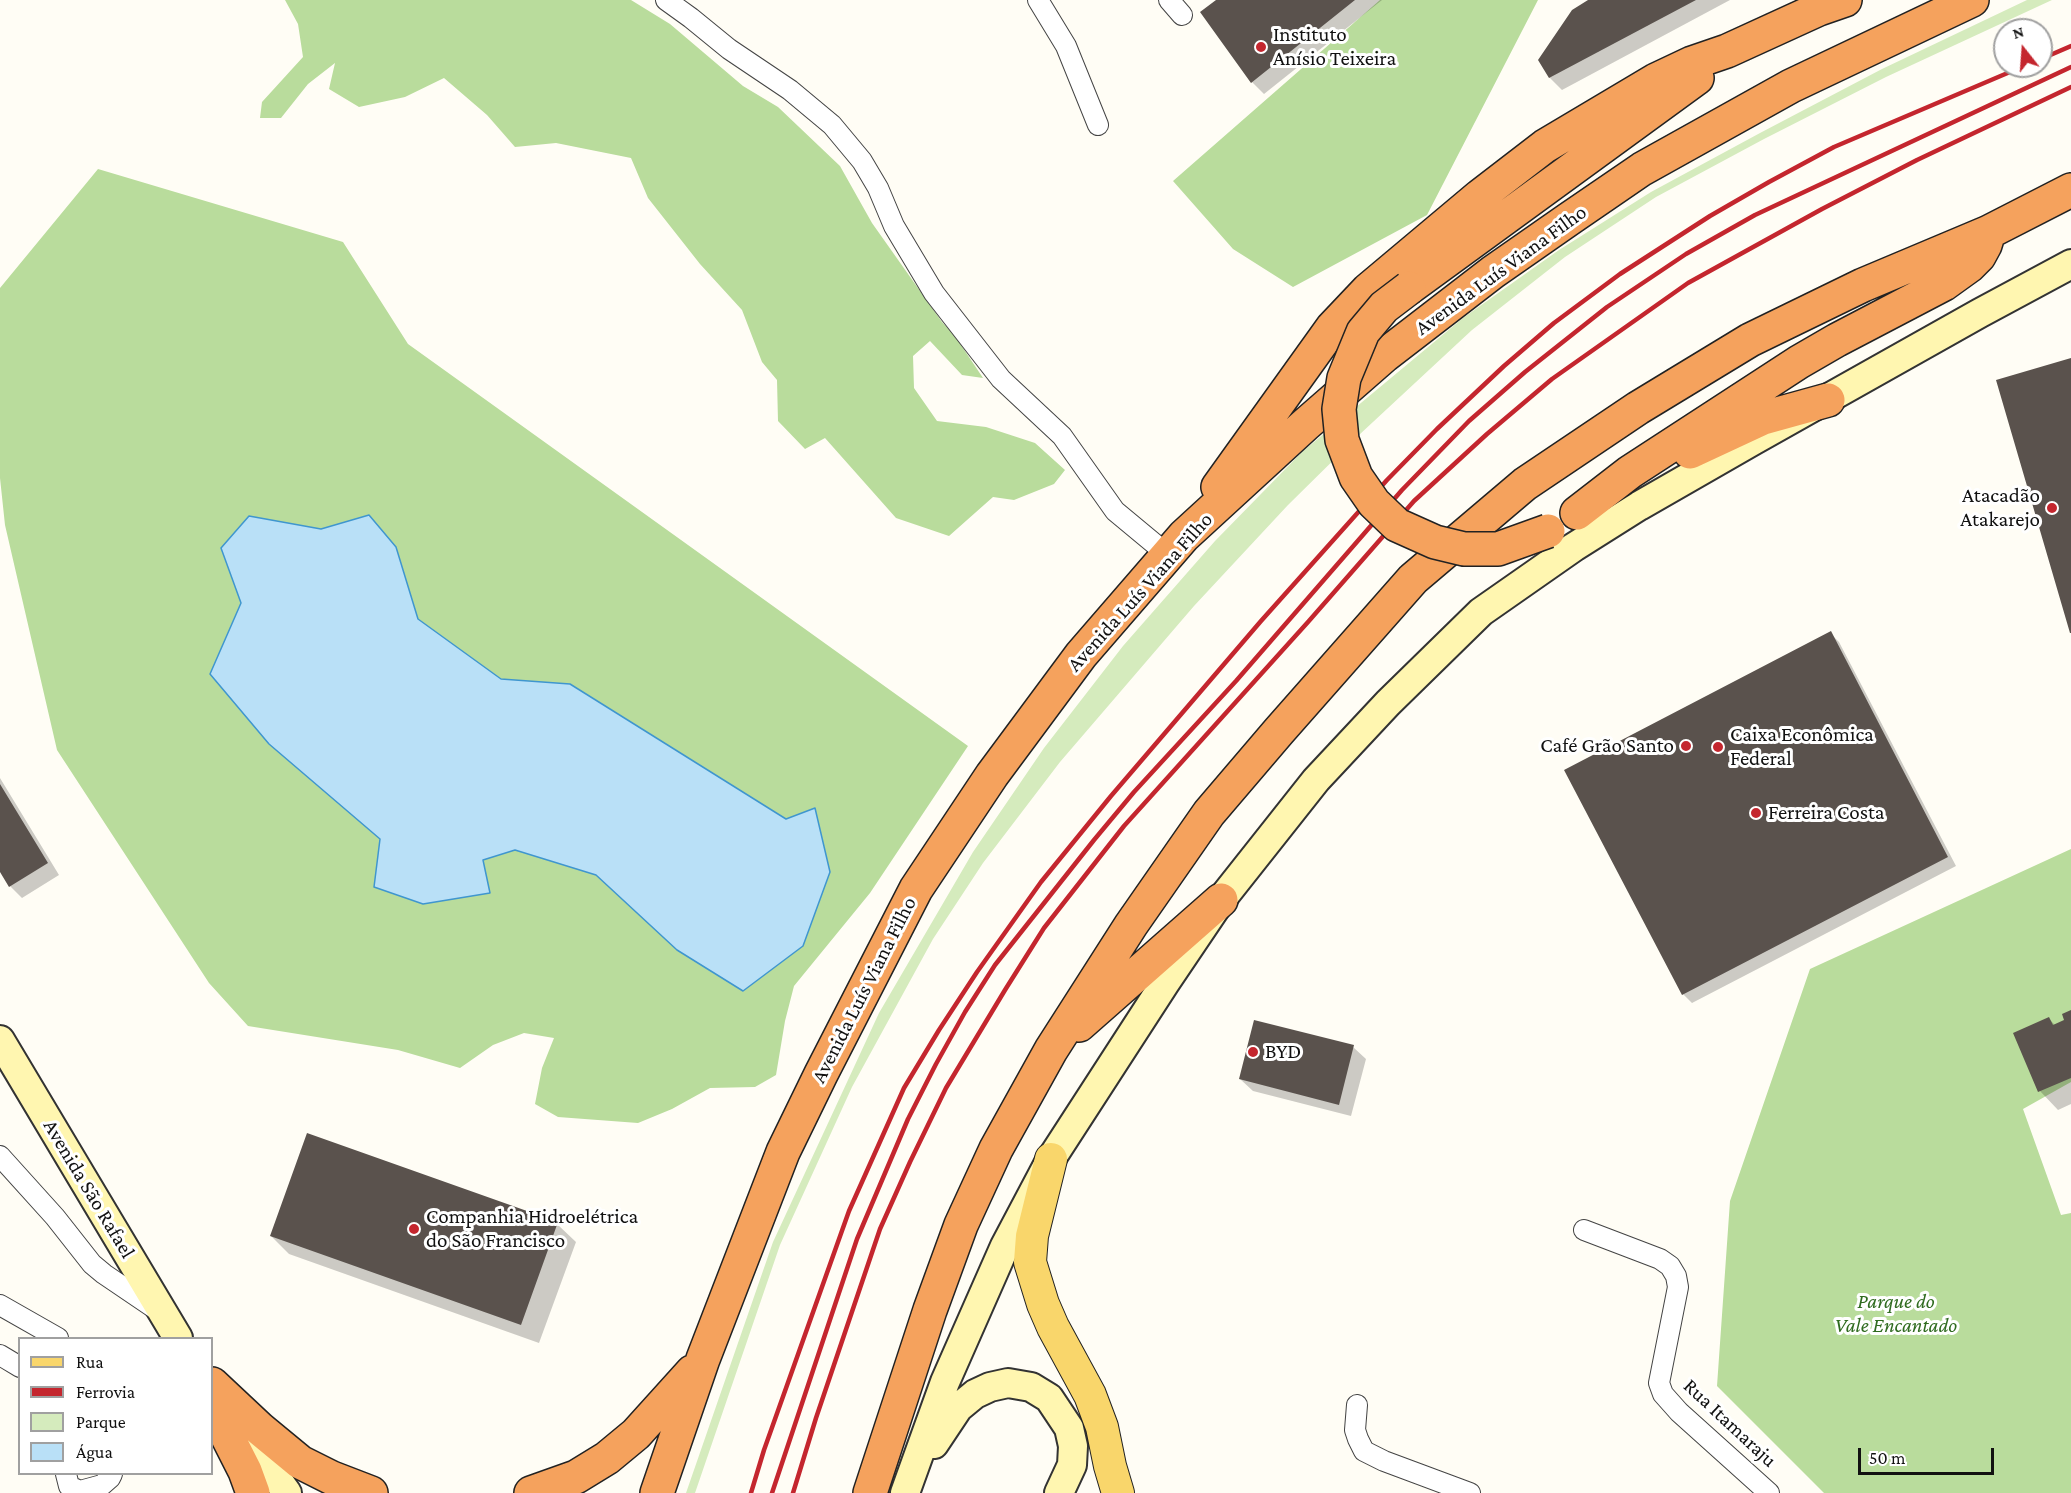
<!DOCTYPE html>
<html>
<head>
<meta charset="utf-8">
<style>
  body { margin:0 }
  #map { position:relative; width:2071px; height:1493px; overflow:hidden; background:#fffdf5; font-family:"Crimson Pro",serif }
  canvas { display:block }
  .legend { position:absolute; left:18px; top:1337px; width:195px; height:138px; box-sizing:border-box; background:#fff; border:2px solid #a0a0a0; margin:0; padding:8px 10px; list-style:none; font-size:18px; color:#111 }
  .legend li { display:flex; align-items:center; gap:12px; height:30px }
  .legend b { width:30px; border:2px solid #a0a0a0 }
  .north { position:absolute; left:1993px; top:18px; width:60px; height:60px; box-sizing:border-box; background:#fff; border:2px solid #a0a0a0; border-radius:50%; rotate:343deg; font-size:16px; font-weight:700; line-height:24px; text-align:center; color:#111 }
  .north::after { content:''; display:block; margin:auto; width:21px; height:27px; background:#c4262e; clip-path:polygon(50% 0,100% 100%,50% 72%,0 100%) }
  .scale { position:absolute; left:1858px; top:1448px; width:136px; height:27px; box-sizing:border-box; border:3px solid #111; border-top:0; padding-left:8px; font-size:18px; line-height:21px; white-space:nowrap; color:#111; -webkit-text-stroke:4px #fff; paint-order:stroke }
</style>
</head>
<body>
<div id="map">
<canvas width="2071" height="1493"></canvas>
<ul class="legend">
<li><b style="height:8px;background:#f9d66b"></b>Rua</li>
<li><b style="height:8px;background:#c4262e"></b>Ferrovia</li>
<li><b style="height:16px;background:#d5ebbd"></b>Parque</li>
<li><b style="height:16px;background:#b9e0f7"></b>Água</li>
</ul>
<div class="north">N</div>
<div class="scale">50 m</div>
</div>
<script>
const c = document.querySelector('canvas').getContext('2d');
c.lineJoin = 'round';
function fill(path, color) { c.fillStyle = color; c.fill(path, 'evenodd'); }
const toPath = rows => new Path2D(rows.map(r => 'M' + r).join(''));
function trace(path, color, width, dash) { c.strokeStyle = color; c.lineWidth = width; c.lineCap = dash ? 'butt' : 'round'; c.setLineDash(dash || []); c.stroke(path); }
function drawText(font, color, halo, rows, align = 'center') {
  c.font = font + ' "Crimson Pro",serif'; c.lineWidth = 6; c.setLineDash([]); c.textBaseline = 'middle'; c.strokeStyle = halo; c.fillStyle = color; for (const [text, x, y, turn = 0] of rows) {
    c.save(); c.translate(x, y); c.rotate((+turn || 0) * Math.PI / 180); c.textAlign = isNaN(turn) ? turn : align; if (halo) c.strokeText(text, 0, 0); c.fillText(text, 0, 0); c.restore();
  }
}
const green = toPath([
  [2027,0,2052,0,1886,77,1764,139,1656,197,1565,257,1472,330,1359,435,1288,505,1194,606,1060,762,983,863,933,939,852,1087,780,1245,695,1493,686,1493,773,1242,879,1013,973,852,1044,748,1123,646,1215,541,1302,452,1463,318,1559,250,1651,192,1760,133,1882,69]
]);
const forest = toPath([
  [285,0,631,0,670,24,743,86,778,107,840,166,872,223,942,322,955,336,983,378,962,375,930,341,913,356,914,388,937,421,986,427,1035,443,1065,470,1054,484,1014,500,993,497,949,536,896,518,825,438,805,449,778,421,777,380,762,362,742,310,700,264,648,198,631,158,556,143,515,147,487,115,444,78,405,97,359,107,329,89,335,63,308,84,281,118,260,118,262,102,303,57,298,24],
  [1380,0,1538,0,1427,215,1293,287,1233,249,1173,181],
  [98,169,343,242,408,344,968,746,870,893,794,986,785,1021,776,1075,755,1087,710,1088,672,1109,638,1123,558,1117,535,1104,542,1068,554,1038,524,1033,493,1045,460,1068,398,1050,248,1026,209,983,57,750,5,525,0,478,0,288],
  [2071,849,2071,1082,2023,1109,2061,1215,2071,1213,2071,1493,1824,1493,1717,1386,1730,1201,1810,969]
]);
const water = toPath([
  [369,515,396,547,418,619,501,679,570,684,786,819,815,808,830,872,803,946,743,991,677,950,596,875,515,850,483,860,490,893,423,904,374,887,380,839,269,744,210,674,241,603,221,548,249,516,321,529,369,515]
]);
const shadow = toPath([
  [1218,0,1382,0,1264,94,1252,82],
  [1591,0,1730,0,1562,90,1550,78,1540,60],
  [1830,633,1839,642,1956,866,1692,1003,1683,994],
  [0,778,59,875,22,898,10,886,0,869],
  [2071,1012,2071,1104,2058,1110,2040,1091,2015,1033,2049,1019,2056,1026,2066,1021],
  [1353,1047,1366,1059,1351,1116,1253,1091,1240,1079],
  [308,1135,557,1224,576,1242,539,1343,289,1254,271,1236]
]);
const building = toPath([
  [1216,0,1355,0,1251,83,1200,12],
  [1588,0,1696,0,1549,78,1538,60,1572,10],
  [2071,358,2071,633,2070,633,1996,380],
  [1831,631,1948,857,1682,995,1564,770],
  [0,784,48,863,9,887,0,872],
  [2071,1010,2071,1078,2038,1092,2013,1033,2049,1017,2053,1025,2064,1020,2062,1014],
  [1254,1020,1354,1045,1339,1105,1239,1079],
  [307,1133,558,1222,521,1325,270,1236]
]);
const street = toPath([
  [666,0,691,18,729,49,790,90,832,125,862,161,878,188,894,226,934,293,1001,379,1062,436,1115,511,1168,555],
  [1038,0,1066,46,1098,125],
  [1169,0,1182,15],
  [0,1156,55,1217,92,1264,104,1274,160,1312],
  [1584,1230,1660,1259,1670,1266,1676,1276,1678,1287,1659,1383,1663,1394,1679,1412,1769,1493],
  [0,1305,58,1338],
  [0,1355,20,1367],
  [1357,1405,1355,1430,1358,1439,1364,1451,1384,1461,1470,1493],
  [66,1474,69,1486,80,1491,102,1485,110,1478,112,1474]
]);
const secondary = toPath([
  [0,1040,178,1338],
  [229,1412,287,1493],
  [934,1444,958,1408,975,1394,990,1387,1008,1383,1031,1387,1049,1398,1069,1428,1073,1446,1072,1465,1059,1493],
  [905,1493,945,1382,1005,1246,1051,1159,1165,983,1221,900,1316,780,1388,703,1481,612,1574,547,1639,506,1754,440,1980,313,2071,264]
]);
const primary = toPath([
  [1051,1159,1032,1236,1030,1262,1043,1304,1053,1327,1090,1395,1102,1427,1110,1466,1118,1493]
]);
const highway = toPath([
  [1409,288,1697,78],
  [1690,452,1763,418,1828,400],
  [1218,487,1332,328,1368,290,1480,196,1545,146,1656,80,1692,63,1727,51,1819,9,1845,0],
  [1577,513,1630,472,1799,362,1837,340,1944,284,1969,266,1979,256,1985,245,1989,232],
  [1079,1025,1221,900],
  [212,1384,260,1429,300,1462,332,1478,371,1493],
  [212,1406,245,1471,253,1493],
  [531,1493,576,1477,607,1458,636,1434,692,1372],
  [657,1493,703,1359,783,1152,821,1074,916,889,992,775,1081,655,1184,536,1305,425,1384,356,1493,272,1569,219,1642,169,1791,86,1972,0],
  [870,1493,930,1310,961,1225,996,1149,1051,1050,1131,925,1209,813,1279,731,1413,579,1525,484,1638,408,1750,340,1863,285,1989,232,2071,190]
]);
const rail = toPath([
  [2041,59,2071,46],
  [751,1493,764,1450,849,1211,904,1088,939,1030,977,972,1041,882,1111,796,1261,621,1387,480,1437,429,1504,366,1554,323,1620,274,1710,216,1769,182,1834,147,2024,66],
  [772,1493,857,1239,908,1119,936,1064,965,1012,995,965,1094,840,1134,792,1236,681,1402,490,1469,421,1525,372,1607,307,1686,254,1755,215,2071,67],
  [793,1493,816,1418,880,1229,910,1162,946,1088,1005,990,1044,928,1124,826,1308,622,1414,501,1487,434,1552,379,1688,283,1822,209,1917,160,2071,87]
]);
const highwayBridge = toPath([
  [1409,288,1384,307,1363,332,1344,378,1339,409,1342,440,1356,477,1374,503,1397,525,1435,542,1464,549,1498,549,1548,531]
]);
const markers = [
  [1261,47,6,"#c4262e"],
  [2052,508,6,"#c4262e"],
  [1686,746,6,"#c4262e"],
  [1718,747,6,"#c4262e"],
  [1756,813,6,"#c4262e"],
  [1253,1052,6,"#c4262e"],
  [414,1229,6,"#c4262e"]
];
const poiNames = [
  ["Instituto",1273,35],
  ["Anísio Teixeira",1273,59],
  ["Atacadão",2040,496,"right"],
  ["Atakarejo",2040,520,"right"],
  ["Caixa Econômica",1730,735],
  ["Federal",1730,759],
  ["Café Grão Santo",1674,746,"right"],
  ["Ferreira Costa",1768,813],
  ["BYD",1265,1052],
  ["Companhia Hidroelétrica",426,1217],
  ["do São Francisco",426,1241]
];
const streetNames = [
  ["Avenida Luís Viana Filho",1501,270,-36],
  ["Avenida Luís Viana Filho",1140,592,-48],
  ["Avenida Luís Viana Filho",864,990,-63],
  ["Avenida São Rafael",89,1189,59],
  ["Rua Itamaraju",1730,1423,43]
];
const parkNames = [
  ["Parque do",1896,1302],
  ["Vale Encantado",1896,1326]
];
fill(green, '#d5ebbd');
fill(forest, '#b9dc9c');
fill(water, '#b9e0f7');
trace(water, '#3f96cf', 1.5);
fill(shadow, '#0003');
fill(building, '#5a524d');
trace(street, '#444', 22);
trace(secondary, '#333', 32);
trace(primary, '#222', 34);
trace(highway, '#222', 36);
trace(street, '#fff', 20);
trace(secondary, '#fff6b0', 28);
trace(primary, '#f9d66b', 32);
trace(highway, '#f5a25d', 33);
trace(rail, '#c4262e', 4.5);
trace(highwayBridge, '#222', 36, []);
trace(highwayBridge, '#f5a25d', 33);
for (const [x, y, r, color] of markers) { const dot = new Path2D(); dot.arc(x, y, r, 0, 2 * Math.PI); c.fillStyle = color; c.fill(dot); trace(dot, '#fff', 2); }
drawText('21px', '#111', '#fff', poiNames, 'left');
drawText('21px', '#111', '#fff', streetNames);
drawText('italic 21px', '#2f6b1f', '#fff', parkNames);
</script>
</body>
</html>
